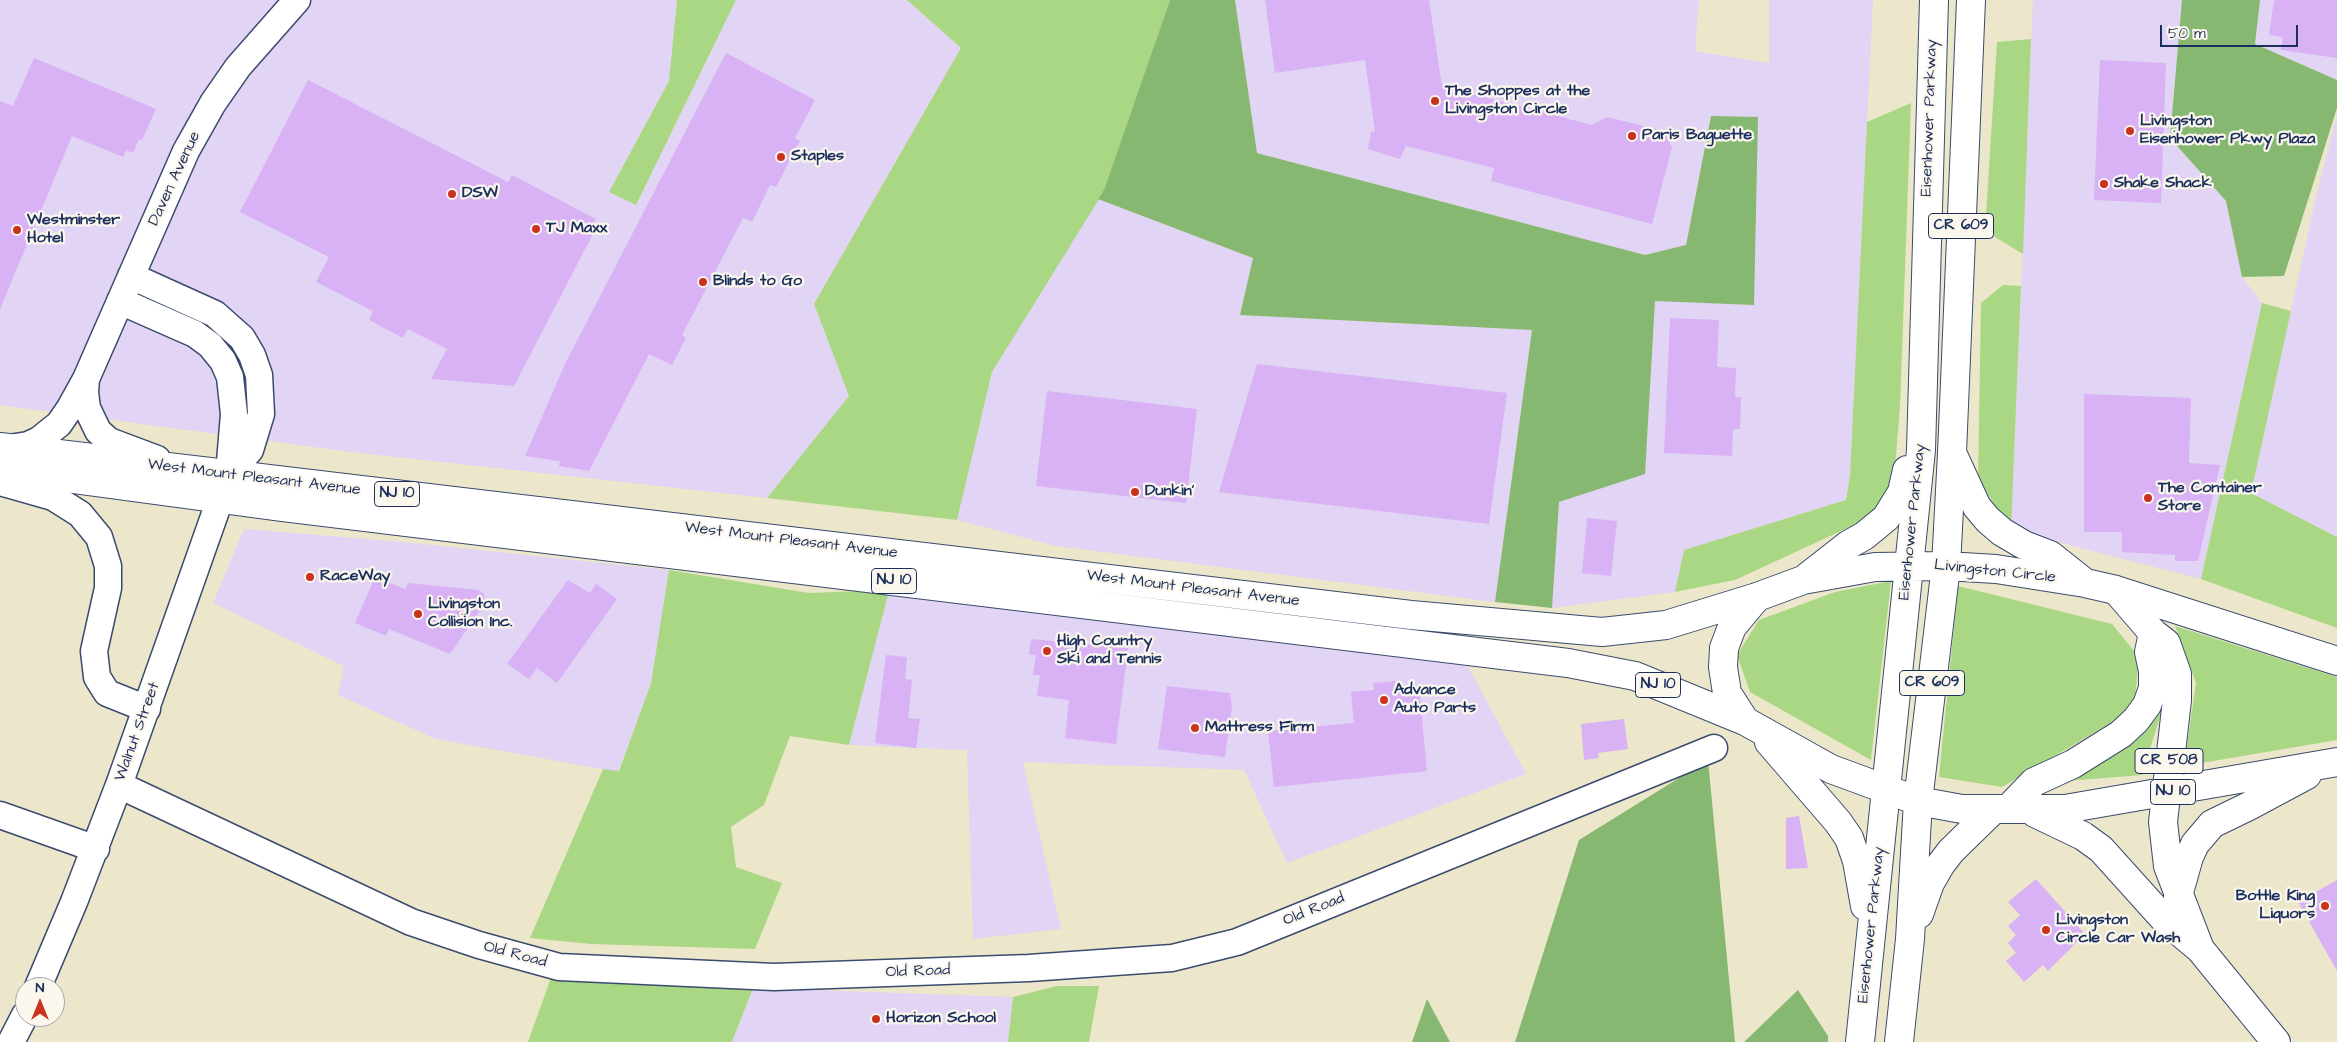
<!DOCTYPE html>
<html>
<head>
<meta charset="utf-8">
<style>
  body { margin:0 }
  #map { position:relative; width:2337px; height:1042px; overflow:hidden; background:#ece7ca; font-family:"Architects Daughter",sans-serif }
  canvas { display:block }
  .north { position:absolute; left:15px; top:977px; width:50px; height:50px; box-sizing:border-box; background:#fbf7ec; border:1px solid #a1a7b3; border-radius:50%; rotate:0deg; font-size:14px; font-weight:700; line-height:20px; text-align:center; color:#1b2f5e }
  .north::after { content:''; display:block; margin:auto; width:18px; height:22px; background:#c8321e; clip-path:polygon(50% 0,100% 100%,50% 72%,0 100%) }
  .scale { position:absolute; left:2160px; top:25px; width:138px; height:22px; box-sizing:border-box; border:2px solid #1b2f5e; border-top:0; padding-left:6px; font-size:15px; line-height:18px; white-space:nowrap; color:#1b2f5e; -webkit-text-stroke:4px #fbf7ec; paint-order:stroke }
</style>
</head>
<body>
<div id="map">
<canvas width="2337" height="1042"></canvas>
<div class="north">N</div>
<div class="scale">50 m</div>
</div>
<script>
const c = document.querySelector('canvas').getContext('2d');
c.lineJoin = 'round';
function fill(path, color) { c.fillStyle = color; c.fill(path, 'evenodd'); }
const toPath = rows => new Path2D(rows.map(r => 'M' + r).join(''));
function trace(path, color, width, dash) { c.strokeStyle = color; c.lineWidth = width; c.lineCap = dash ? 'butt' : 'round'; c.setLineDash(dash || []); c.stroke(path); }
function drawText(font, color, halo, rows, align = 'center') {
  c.font = font + ' "Architects Daughter",sans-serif'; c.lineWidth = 4.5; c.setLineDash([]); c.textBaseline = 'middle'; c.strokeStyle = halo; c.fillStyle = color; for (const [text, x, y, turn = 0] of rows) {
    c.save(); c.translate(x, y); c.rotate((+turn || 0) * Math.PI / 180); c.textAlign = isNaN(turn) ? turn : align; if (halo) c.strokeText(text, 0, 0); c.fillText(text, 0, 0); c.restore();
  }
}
const built = toPath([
  [0,0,677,0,669,81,609,192,636,205,736,0,907,0,961,48,814,304,849,396,767,498,351,452,0,405],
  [1235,0,1699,0,1695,51,1769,63,1769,0,1873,0,1850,476,1846,500,1684,550,1675,592,1552,608,1559,502,1645,473,1655,300,1754,305,1711,116,1686,245,1645,255,1257,153],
  [2033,0,2182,0,2170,138,2226,201,2242,277,2262,303,2201,579,2011,530],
  [2260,0,2337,0,2337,80,2255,44],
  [2337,115,2337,537,2251,493,2315,201],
  [1098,199,1253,258,1240,315,1532,330,1495,602,1056,546,957,520,992,372],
  [244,529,403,542,669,570,651,683,618,772,436,739,338,695,344,666,213,603],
  [888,595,1464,659,1526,774,1287,863,1244,770,1023,762,1061,929,973,939,967,750,849,745],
  [753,988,1013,997,1008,1042,732,1042]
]);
const green = toPath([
  [677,0,736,0,636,205,609,192,669,81],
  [907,0,1170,0,1104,191,992,372,957,520,767,498,849,396,814,304,961,48],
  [2031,39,2023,254,1985,231,1997,42],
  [1911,103,1900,407,1893,491,1867,519,1735,580,1675,592,1684,550,1846,500,1850,476,1867,122],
  [2003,285,2021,286,2011,530,1978,480,1981,303],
  [2262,303,2291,311,2251,493,2337,537,2337,628,2201,579],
  [669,570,809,593,861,591,888,595,849,745,790,736,764,805,731,827,736,867,782,883,755,949,591,944,530,938,603,769,619,771,651,683],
  [1891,581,1871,760,1750,692,1737,655,1759,620,1835,592],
  [1958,586,2112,624,2139,657,2134,709,2002,787,1939,777],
  [2175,626,2337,677,2337,740,2184,766,2196,683],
  [2163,707,2142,775,2067,781,2131,743],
  [552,975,753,988,732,1042,528,1042],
  [1057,986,1099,986,1089,1042,1008,1042,1013,997]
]);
const forest = toPath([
  [1170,0,1235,0,1257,153,1645,255,1686,245,1711,116,1758,117,1754,305,1655,301,1645,474,1559,502,1552,608,1495,602,1532,330,1240,315,1253,258,1098,199,1104,190],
  [2182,0,2260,0,2255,44,2337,80,2337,108,2284,276,2242,277,2226,201,2170,138],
  [1708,760,1735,1042,1515,1042,1579,840],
  [1798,990,1828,1036,1828,1042,1744,1042],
  [1427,999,1450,1042,1412,1042]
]);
const building = toPath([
  [1265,0,1429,0,1442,86,1592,125,1607,117,1664,131,1672,147,1652,224,1491,181,1494,168,1406,146,1400,159,1368,149,1371,132,1375,131,1365,60,1275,73],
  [2274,0,2337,0,2337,58,2281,50,2283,37,2269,35],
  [726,53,815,100,795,138,800,141,776,187,770,185,752,222,743,218,682,335,686,338,672,365,649,354,589,471,559,466,560,461,525,456,565,364],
  [34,58,156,109,142,140,139,139,133,153,126,150,123,157,72,136,0,309,0,101,13,106],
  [2100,60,2166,63,2161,203,2094,200],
  [308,80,508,182,512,175,596,219,592,226,596,228,514,386,431,379,447,349,408,329,403,338,369,320,373,311,316,282,329,257,240,212],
  [1670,318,1719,320,1717,367,1736,368,1735,397,1741,397,1740,429,1733,429,1732,456,1664,453],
  [1257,364,1507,393,1489,524,1219,492],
  [1047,391,1197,409,1186,503,1036,486],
  [2084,394,2191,398,2189,463,2220,465,2198,561,2175,561,2175,555,2122,552,2122,532,2084,532],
  [1587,518,1617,521,1611,576,1582,573],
  [375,577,405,589,408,583,478,590,484,594,485,603,450,654,389,629,386,636,355,623],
  [568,580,590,593,596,584,617,599,557,683,537,668,529,679,507,664],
  [1031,639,1128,648,1116,744,1065,738,1069,700,1037,696,1040,675,1033,675,1036,655,1029,654],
  [886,655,907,657,905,679,912,680,908,718,920,719,916,748,875,743],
  [1397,681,1398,688,1419,686,1427,771,1274,787,1268,731,1354,723,1351,692,1374,690,1373,683],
  [1167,686,1230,693,1232,707,1225,757,1158,749],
  [1624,719,1628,749,1598,753,1599,758,1584,760,1581,724],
  [1799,816,1808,868,1786,869,1786,818],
  [2036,879,2085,934,2048,971,2043,965,2024,982,2006,961,2016,953,2008,943,2016,935,2008,926,2020,915,2008,902],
  [2337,880,2337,971,2298,902]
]);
const minor = toPath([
  [131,276,215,314,242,338,252,355,259,375,261,414,250,450,229,474],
  [86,379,85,392,87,408,98,431,109,441,157,459],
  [9,448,28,445,39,440,59,424,70,408,86,379,186,151,213,103,238,67,297,0],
  [0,482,53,497,80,514,99,537,108,566,108,588,94,651,97,677,107,693,147,709],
  [119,785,411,922,479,945,559,967,774,977,1029,968,1172,958,1237,942,1714,748],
  [0,815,96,849],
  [38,987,74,902,119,785,229,474,234,414,230,377,223,361,210,345,195,334,120,301],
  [11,1042,25,1015]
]);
const major = toPath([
  [0,447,1411,615,1602,632,1666,625,1757,597,1803,580,1875,567,1946,566,1996,569,2085,583,2116,590,2337,661],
  [1954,457,1977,507,1988,520,2002,532,2024,545,2050,555,2084,582],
  [0,469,281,507,1568,663,1635,676,1745,721,1831,769,1918,801,1962,809,2065,809,2337,762],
  [1807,577,1848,545,1864,536,1886,518,1902,492,1907,470],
  [2116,590,2153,633,2166,643,2177,674,2177,700,2163,822,2168,866,2200,949],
  [1745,721,1727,693,1723,667,1724,648,1732,627,1757,597],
  [1769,742,1838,822,1849,838,1857,861,1865,906],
  [2008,809,2034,782,2073,764,2121,734,2136,720,2147,705,2153,688,2153,671,2149,652,2153,633],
  [2035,813,2083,836,2101,849,2165,920,2200,949,2276,1042],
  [2178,896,2189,857,2195,844,2212,824,2249,806,2307,775],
  [1919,914,1930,883,1941,864,1951,851,1994,809],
  [1860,1042,1921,450,1934,0],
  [1899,1042,1910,939,1918,801,1946,566,1952,453,1971,0]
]);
const markers = [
  [1435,101,5,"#c8321e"],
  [2130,131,5,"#c8321e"],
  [1632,136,5,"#c8321e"],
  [781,157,5,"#c8321e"],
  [2104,184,5,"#c8321e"],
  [452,194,5,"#c8321e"],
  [536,229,5,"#c8321e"],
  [17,230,5,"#c8321e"],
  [703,282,5,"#c8321e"],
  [1135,492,5,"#c8321e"],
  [2148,498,5,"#c8321e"],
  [310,577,5,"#c8321e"],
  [418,614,5,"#c8321e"],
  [1047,651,5,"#c8321e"],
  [1384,700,5,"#c8321e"],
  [1195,728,5,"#c8321e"],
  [2325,906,5,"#c8321e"],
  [2046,930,5,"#c8321e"],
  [876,1019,5,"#c8321e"]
];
const shields = [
  [1961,226,65],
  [397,494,45],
  [894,581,45],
  [1932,683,65],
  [1658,685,45],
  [2169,761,68],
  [2173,792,45]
];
const shieldNames = [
  ["CR 609",1961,226],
  ["NJ 10",397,494],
  ["NJ 10",894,581],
  ["CR 609",1932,683],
  ["NJ 10",1658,685],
  ["CR 508",2169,761],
  ["NJ 10",2173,792]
];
const poiNames = [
  ["The Shoppes at the",1445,92],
  ["Livingston Circle",1445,110],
  ["Livingston",2140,122],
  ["Eisenhower Pkwy Plaza",2140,140],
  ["Paris Baguette",1642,136],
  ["Staples",791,157],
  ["Shake Shack",2114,184],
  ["DSW",462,194],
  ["Westminster",27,221],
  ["Hotel",27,239],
  ["TJ Maxx",546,229],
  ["Blinds to Go",713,282],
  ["The Container",2158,489],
  ["Store",2158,507],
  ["Dunkin'",1145,492],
  ["RaceWay",320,577],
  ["Livingston",428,605],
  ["Collision Inc.",428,623],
  ["High Country",1057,642],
  ["Ski and Tennis",1057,660],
  ["Advance",1394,691],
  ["Auto Parts",1394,709],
  ["Mattress Firm",1205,728],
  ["Bottle King",2315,897,"right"],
  ["Liquors",2315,915,"right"],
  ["Livingston",2056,921],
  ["Circle Car Wash",2056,939],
  ["Horizon School",886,1019]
];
const streetNames = [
  ["Eisenhower Parkway",1930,118,-88],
  ["Daven Avenue",175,179,-65],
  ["West Mount Pleasant Avenue",254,478,7],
  ["Eisenhower Parkway",1913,522,-84],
  ["West Mount Pleasant Avenue",791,541,7],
  ["Livingston Circle",1995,572,6],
  ["West Mount Pleasant Avenue",1193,589,7],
  ["Walnut Street",138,732,-70],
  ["Old Road",1314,910,-22],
  ["Eisenhower Parkway",1872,925,-84],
  ["Old Road",515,955,15],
  ["Old Road",918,972,-2]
];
fill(built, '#e1d4f4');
fill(green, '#aad784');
fill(forest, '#87b872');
fill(building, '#d8b2f4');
trace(minor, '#3a4b6e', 29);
trace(major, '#3a4b6e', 30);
trace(minor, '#fff', 26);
trace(major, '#fff', 28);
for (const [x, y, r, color] of markers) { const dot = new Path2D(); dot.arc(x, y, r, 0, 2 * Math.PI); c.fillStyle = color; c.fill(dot); trace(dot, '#fbf7ec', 2); }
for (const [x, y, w] of shields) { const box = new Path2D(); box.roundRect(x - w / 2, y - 12.5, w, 25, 4); c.fillStyle = '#fbf7ec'; c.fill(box); trace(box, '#1b2f5e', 1); }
drawText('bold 15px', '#1b2f5e', null, shieldNames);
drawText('bold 16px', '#1b2f5e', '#fbf7ec', poiNames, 'left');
drawText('16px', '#1b2f5e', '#fbf7ec', streetNames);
</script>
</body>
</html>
